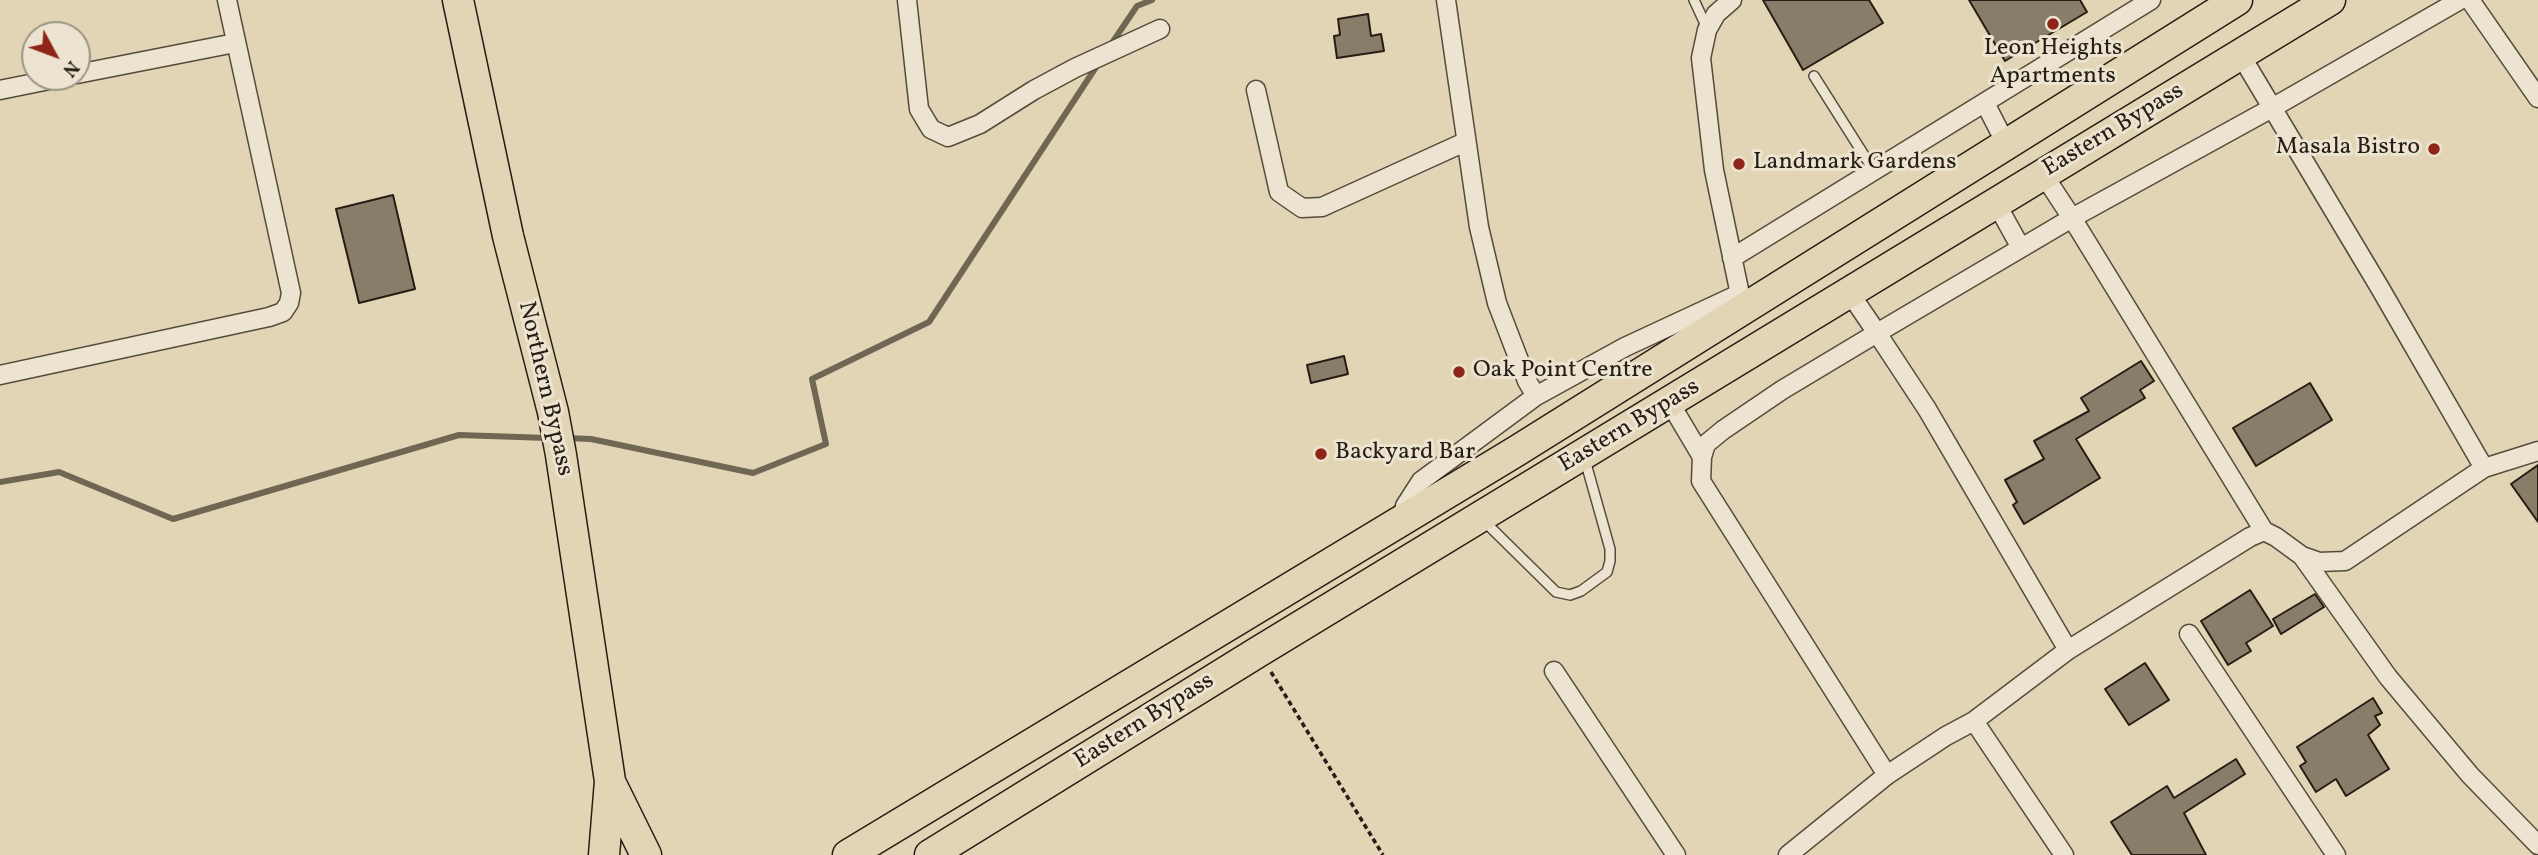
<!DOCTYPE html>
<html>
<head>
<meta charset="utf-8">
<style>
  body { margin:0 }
  #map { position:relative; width:2538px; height:855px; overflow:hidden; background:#e1d5b6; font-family:Vollkorn,serif }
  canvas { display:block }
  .north { position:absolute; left:21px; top:21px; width:70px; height:70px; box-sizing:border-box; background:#ece4d0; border:2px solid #9d9485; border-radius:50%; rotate:131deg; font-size:19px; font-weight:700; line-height:28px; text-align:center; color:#261d14 }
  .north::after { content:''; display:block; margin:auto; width:24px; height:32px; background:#8f2418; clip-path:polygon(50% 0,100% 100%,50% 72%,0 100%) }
</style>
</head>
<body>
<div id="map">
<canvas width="2538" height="855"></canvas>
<div class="north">N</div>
</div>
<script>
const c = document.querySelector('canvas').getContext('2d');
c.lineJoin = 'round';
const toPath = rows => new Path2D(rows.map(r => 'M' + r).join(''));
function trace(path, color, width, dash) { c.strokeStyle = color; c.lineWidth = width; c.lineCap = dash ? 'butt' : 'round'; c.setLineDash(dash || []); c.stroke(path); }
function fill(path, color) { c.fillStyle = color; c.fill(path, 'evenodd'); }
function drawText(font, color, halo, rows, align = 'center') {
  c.font = font + ' Vollkorn,serif'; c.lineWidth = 6; c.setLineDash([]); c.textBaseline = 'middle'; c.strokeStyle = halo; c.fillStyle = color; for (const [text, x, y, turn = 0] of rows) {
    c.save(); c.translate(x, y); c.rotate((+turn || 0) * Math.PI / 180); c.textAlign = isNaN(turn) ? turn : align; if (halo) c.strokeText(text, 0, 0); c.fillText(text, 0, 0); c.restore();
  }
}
const stream = toPath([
  [1110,46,1137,6,1152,0],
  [566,438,591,439,753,473,826,444,812,379,929,322,1100,61],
  [0,482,59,472,173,519,459,435,548,438]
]);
const building = toPath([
  [1763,0,1869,0,1883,23,1803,70,1763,0],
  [1969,0,2080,0,2087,12,2005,61,1969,0],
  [1368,14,1371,36,1381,34,1384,51,1337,58,1334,36,1340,35,1338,19,1368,14],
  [393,195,415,289,359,303,336,209,393,195],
  [1344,356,1348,374,1311,383,1307,365,1344,356],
  [2141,361,2154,381,2140,390,2145,398,2076,439,2100,478,2024,524,2013,505,2017,502,2005,480,2044,459,2034,441,2089,411,2081,398,2141,361],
  [2310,383,2332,420,2256,466,2233,428,2310,383],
  [2538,465,2538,522,2511,484,2538,465],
  [2250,590,2273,626,2246,643,2251,651,2228,665,2201,621,2250,590],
  [2315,594,2324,607,2281,634,2273,619,2315,594],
  [2145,663,2169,700,2129,725,2105,689,2145,663],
  [2373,698,2382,713,2375,716,2380,725,2368,735,2389,769,2346,796,2336,779,2316,792,2300,766,2306,762,2297,747,2373,698],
  [2236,759,2245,774,2184,813,2206,855,2132,855,2111,822,2167,786,2174,798,2236,759]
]);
const path = toPath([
  [1271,672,1383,855]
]);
const lane = toPath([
  [1694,0,1707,28],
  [1814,76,1874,171],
  [1483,520,1556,592,1570,595,1581,591,1607,572,1610,561,1610,549,1585,460]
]);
const street = toPath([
  [907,0,919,109,931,129,948,137,980,124,1034,90,1075,68,1160,29],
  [1446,0,1479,227,1497,303,1527,381,1536,396,1625,347,1739,294],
  [1732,0,1716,14,1707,30,1701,58,1714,170,1742,304],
  [2470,0,2538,98],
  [2240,54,2380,288,2484,468],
  [77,74,235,43],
  [0,90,64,77],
  [1256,90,1279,192,1302,208,1322,207,1465,142],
  [1985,103,2006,144],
  [2043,174,2072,218,2264,531],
  [1996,203,2021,248],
  [1732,258,2151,0],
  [1849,292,1877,333,2072,218,2272,108,2460,0],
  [0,375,269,317,283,312,289,303,291,293,227,0],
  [1670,403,1702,457],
  [1403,520,1405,506,1421,481,1536,396],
  [2302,556,2388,677,2470,775,2538,845],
  [2189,634,2336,855],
  [1554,671,1676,855],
  [1974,721,2068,650,2250,537,2264,531,2276,537,2302,556,2319,562,2345,561,2484,468,2538,451],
  [1887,775,1946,736,1974,721,2064,855],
  [1788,855,1887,775,1701,481,1702,457,1706,444,1723,430,1782,390,1877,333,1927,409,2068,650]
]);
const primary = toPath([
  [458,0,508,236,553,412,561,455,610,781,604,855],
  [611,784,646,855],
  [848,855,1515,452,2237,0],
  [930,855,1258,652,2330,0]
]);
const markers = [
  [2053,24,7,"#8f2418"],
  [2434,149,7,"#8f2418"],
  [1739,164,7,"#8f2418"],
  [1459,372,7,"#8f2418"],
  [1321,454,7,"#8f2418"]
];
const poiNames = [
  ["Leon Heights",2053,50,"center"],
  ["Apartments",2053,78,"center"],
  ["Masala Bistro",2420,149,"right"],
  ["Landmark Gardens",1753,164],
  ["Oak Point Centre",1473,372],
  ["Backyard Bar",1335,454]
];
const streetNames = [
  ["Eastern Bypass",2114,131,-31],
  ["Northern Bypass",544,389,77],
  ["Eastern Bypass",1630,427,-31],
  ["Eastern Bypass",1145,722,-32]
];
trace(stream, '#706654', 6);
fill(building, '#877d68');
trace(building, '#261d14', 2);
trace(lane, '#554b3c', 12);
trace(street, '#554b3c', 21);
trace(primary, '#261d14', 33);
trace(path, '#261d14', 3.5, [5, 3.5]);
trace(lane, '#ece4d0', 9);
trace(street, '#ece4d0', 18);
trace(primary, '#e1d5b6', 30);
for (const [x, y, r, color] of markers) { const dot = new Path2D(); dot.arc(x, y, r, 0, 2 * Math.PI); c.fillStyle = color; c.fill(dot); trace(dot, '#ece4d0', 2.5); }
drawText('24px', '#261d14', '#ece4d0', poiNames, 'left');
drawText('24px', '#261d14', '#ece4d0', streetNames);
</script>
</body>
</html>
